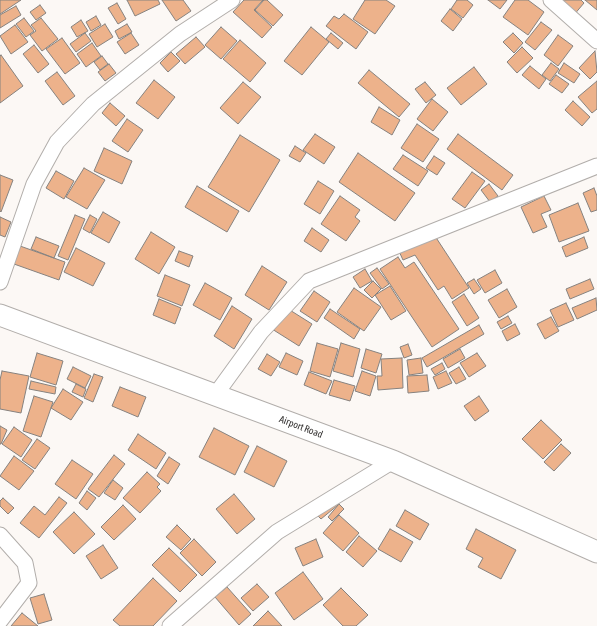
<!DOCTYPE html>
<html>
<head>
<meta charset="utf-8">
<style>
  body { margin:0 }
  canvas { display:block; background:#fcf8f5 }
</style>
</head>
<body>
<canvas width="597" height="626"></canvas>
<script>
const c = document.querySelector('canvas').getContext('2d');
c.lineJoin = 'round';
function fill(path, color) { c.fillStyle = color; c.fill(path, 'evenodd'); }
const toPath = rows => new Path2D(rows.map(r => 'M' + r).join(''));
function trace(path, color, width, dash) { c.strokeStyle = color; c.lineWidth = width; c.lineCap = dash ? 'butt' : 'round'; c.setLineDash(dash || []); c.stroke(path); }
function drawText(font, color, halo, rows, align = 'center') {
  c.font = font + ' "Asap Condensed",sans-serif'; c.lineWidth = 3; c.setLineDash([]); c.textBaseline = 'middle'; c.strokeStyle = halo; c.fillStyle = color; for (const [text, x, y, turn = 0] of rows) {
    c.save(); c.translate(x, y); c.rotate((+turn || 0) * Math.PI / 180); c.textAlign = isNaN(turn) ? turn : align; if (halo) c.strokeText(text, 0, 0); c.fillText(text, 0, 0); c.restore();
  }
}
const building = toPath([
  [0,0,21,0,0,14,0,0],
  [127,0,158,0,160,4,135,16,127,0],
  [162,0,183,0,191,11,176,21,162,0],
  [244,0,263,0,254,10,272,27,262,38,233,12,244,0],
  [264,0,267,0,283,15,273,26,255,10,264,0],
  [365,0,386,0,395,6,375,34,353,19,365,0],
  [457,0,467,0,473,5,463,18,451,9,457,0],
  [488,0,507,0,500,9,488,0],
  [515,0,528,0,544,12,528,35,503,17,515,0],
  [563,0,581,0,584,3,573,16,559,4,563,0],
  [585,0,597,0,597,10,585,0],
  [117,3,126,19,118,24,108,8,117,3],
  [40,5,46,13,36,20,30,12,40,5],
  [16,6,21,15,0,28,0,15,16,6],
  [450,9,462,19,453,31,441,21,450,9],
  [344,14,368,32,356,49,326,26,334,16,339,19,344,14],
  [96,16,101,25,91,31,86,22,96,16],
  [24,18,34,31,26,37,16,24,24,18],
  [41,18,58,39,42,51,30,35,36,31,31,25,41,18],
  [81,20,88,31,77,37,71,27,81,20],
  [541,22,552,30,535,50,525,42,541,22],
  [105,24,113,37,97,47,89,34,105,24],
  [127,24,132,32,119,39,115,31,127,24],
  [15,25,28,42,11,54,0,36,15,25],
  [221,27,237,41,221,59,205,45,221,27],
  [311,27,329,42,302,75,284,61,311,27],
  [85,33,91,41,76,52,70,44,85,33],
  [131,33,139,45,125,54,117,42,131,33],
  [331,33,343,43,338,49,326,39,331,33],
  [513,33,523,43,514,53,503,42,513,33],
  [558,35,573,46,558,66,544,55,558,35],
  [196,37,205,47,185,64,176,54,196,37],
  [62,38,80,63,65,74,46,49,62,38],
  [240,40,266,63,250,82,223,59,240,40],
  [92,43,101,56,86,67,77,54,92,43],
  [34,45,49,64,38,73,23,54,34,45],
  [522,47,533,58,517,73,507,62,522,47],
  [595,51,597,72,590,79,579,68,595,51],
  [171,52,180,61,168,72,160,63,171,52],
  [1,55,23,86,0,103,0,56,1,55],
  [102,56,108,64,100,70,94,62,102,56],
  [551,63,559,69,550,81,542,75,551,63],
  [564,63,580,74,574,83,558,73,564,63],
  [109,64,116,73,105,81,98,72,109,64],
  [530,66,546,79,539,89,522,75,530,66],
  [474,67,487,84,461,105,447,88,474,67],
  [369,70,410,104,399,117,358,83,369,70],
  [57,72,75,96,63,105,45,81,57,72],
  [556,75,569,84,562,93,549,84,556,75],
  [154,80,175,97,158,119,136,103,154,80],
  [597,81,597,109,592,113,578,97,597,81],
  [243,82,261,97,238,124,220,108,243,82],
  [425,82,436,95,426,103,415,89,425,82],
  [432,99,448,112,433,131,417,119,432,99],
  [573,101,590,117,582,126,565,110,573,101],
  [110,103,125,116,116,126,102,113,110,103],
  [379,107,400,120,392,135,371,122,379,107],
  [127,119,143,130,128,152,112,141,127,119],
  [417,124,439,139,423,162,401,148,417,124],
  [315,134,335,147,324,164,303,150,315,134],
  [458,134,513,175,502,190,447,149,458,134],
  [240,135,280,160,249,212,208,187,240,135],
  [295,146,306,153,300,162,289,156,295,146],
  [104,148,132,161,122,184,94,171,104,148],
  [358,153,415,193,395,221,339,182,358,153],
  [403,155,428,171,418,186,393,169,403,155],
  [434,156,445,163,437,175,426,168,434,156],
  [84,168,105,180,87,209,66,197,84,168],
  [56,171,74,181,64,199,46,188,56,171],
  [472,172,485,181,465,208,452,199,472,172],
  [0,175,13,180,1,212,0,211,0,175],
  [318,181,334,191,320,214,304,204,318,181],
  [489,184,498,196,490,202,481,190,489,184],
  [197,186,239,211,227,232,185,207,197,186],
  [594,188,597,196,597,210,591,212,583,193,594,188],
  [340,196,360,210,355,217,360,221,346,241,321,224,340,196],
  [544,196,551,210,541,214,547,227,533,233,521,207,544,196],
  [578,203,589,231,559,242,549,215,578,203],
  [103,212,120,222,109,243,91,233,103,212],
  [75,215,85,219,68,260,58,256,75,215],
  [90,215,97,219,90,233,83,229,90,215],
  [0,217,11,222,5,237,0,235,0,217],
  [312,228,329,240,321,252,304,241,312,228],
  [151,232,175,247,159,274,135,259,151,232],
  [433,233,469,288,452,299,444,286,438,290,415,255,403,260,398,249,433,233],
  [36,237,59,246,54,258,31,249,36,237],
  [584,237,588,248,566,257,562,247,584,237],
  [20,246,65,262,59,280,14,264,20,246],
  [76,248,105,263,93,286,64,272,76,248],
  [179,251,193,256,189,267,175,261,179,251],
  [398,257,405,268,414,262,459,329,432,347,380,269,398,257],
  [262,266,287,282,269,310,245,295,262,266],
  [377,268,389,284,382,289,370,273,377,268],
  [365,269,372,281,360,288,353,277,365,269],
  [495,270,502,283,485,293,477,280,495,270],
  [165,275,190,285,182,306,157,296,165,275],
  [474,279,481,289,474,294,467,283,474,279],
  [590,279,594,289,570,299,566,289,590,279],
  [373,281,381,289,372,298,364,290,373,281],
  [205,283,232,298,220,320,193,305,205,283],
  [390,286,406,311,391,320,375,295,390,286],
  [354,288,381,307,364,331,337,312,354,288],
  [507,289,517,307,499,318,488,300,507,289],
  [314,291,330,302,317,322,300,311,314,291],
  [464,294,479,318,467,326,452,302,464,294],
  [596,298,597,310,577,319,572,308,596,298],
  [159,299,181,308,175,324,153,315,159,299],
  [566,303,574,320,558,327,550,310,566,303],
  [232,306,252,319,234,349,214,336,232,306],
  [285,307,312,324,299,346,272,329,285,307],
  [330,309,360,329,354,339,324,318,330,309],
  [508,316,512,323,501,329,497,322,508,316],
  [551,317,559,331,545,339,537,324,551,317],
  [515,324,520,334,507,341,502,331,515,324],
  [479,325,484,334,427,367,422,358,479,325],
  [317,343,338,349,330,377,310,371,317,343],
  [341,343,360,349,353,377,333,371,341,343],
  [408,344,412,355,404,358,400,347,408,344],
  [366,349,382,354,376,373,361,368,366,349],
  [460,349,465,358,448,368,443,359,460,349],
  [37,353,63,361,56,385,30,377,37,353],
  [286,353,303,361,297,375,279,367,286,353],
  [477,353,486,366,469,377,460,363,477,353],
  [267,354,280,362,271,376,258,369,267,354],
  [402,358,403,388,378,390,377,376,382,376,381,359,402,358],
  [421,358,423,373,409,375,407,360,421,358],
  [442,363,445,369,435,375,431,369,442,363],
  [73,367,91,376,85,388,67,379,73,367],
  [459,367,466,379,456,384,449,373,459,367],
  [2,371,29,376,21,413,0,409,0,380,2,371],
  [362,371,376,376,370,396,355,391,362,371],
  [446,371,452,383,438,389,433,377,446,371],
  [309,372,332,381,326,394,304,385,309,372],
  [94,374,103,377,93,402,84,398,94,374],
  [427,375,429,391,408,393,407,376,427,375],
  [334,380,355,386,350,401,329,395,334,380],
  [31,381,56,387,55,394,29,389,31,381],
  [76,384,86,389,83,397,72,392,76,384],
  [120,387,146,397,138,417,112,406,120,387],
  [63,389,83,402,71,420,51,408,63,389],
  [34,396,53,402,41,437,23,431,34,396],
  [479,396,489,411,475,421,464,406,479,396],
  [541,420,562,440,543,459,522,439,541,420],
  [0,426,7,430,1,444,0,444,0,426],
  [14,427,32,440,21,457,2,444,14,427],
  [214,428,249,446,235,475,199,457,214,428],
  [138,434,166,453,156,469,128,450,138,434],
  [37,439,50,448,35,469,22,460,37,439],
  [561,444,571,453,554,471,544,462,561,444],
  [257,446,287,461,274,487,244,472,257,446],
  [114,455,125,464,99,497,88,489,114,455],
  [14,456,34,471,19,490,0,476,14,456],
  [169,457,180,464,168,484,157,476,169,457],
  [72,460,93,474,76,499,55,484,72,460],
  [147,472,160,484,157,487,161,491,140,513,123,498,147,472],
  [113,480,123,488,115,500,104,493,113,480],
  [87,491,96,498,87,510,79,503,87,491],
  [234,494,255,519,237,534,216,509,234,494],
  [59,497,67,503,39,538,20,523,34,506,45,515,59,497],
  [3,498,14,508,8,514,0,506,0,501,3,498],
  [332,498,338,505,321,519,315,513,332,498],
  [339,504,344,509,332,521,328,517,339,504],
  [123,505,136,519,114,540,101,527,123,505],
  [405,510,429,524,420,540,396,526,405,510],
  [74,512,95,534,74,554,53,532,74,512],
  [339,515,359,533,343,551,323,533,339,515],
  [177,525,191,539,181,550,166,537,177,525],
  [390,529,413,542,401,562,378,549,390,529],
  [476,529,516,550,501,579,478,567,483,558,466,549,476,529],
  [359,536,377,551,363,567,346,552,359,536],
  [194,539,216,562,202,576,180,553,194,539],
  [316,539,323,557,303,566,295,548,316,539],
  [103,545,118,568,101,579,86,556,103,545],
  [169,548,197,575,180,592,152,565,169,548],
  [303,572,323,599,294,620,275,593,303,572],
  [153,578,177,601,153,626,120,626,113,620,153,578],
  [257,584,269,597,253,611,241,598,257,584],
  [227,587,251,614,239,625,215,597,227,587],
  [341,588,368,615,356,626,343,626,323,605,341,588],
  [44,594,52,620,38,624,30,598,44,594],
  [268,611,282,626,253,626,268,611],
  [22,613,38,626,11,626,22,613]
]);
const street = toPath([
  [551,0,597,41],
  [0,282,34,184,57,142,93,104,180,34,232,0],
  [216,394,261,332,309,281,597,166],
  [0,535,25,563,29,583,0,621],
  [170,626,277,532,393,461]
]);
const secondary = toPath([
  [0,315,393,461,597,552]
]);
const streetNames = [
  ["Airport Road",301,427,21]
];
fill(building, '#edb28b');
trace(building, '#86827f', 1);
trace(street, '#b2aeab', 17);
trace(secondary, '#b2aeab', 23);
trace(street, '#fff', 15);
trace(secondary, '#fff', 21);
drawText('10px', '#363433', '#fff', streetNames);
</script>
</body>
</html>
